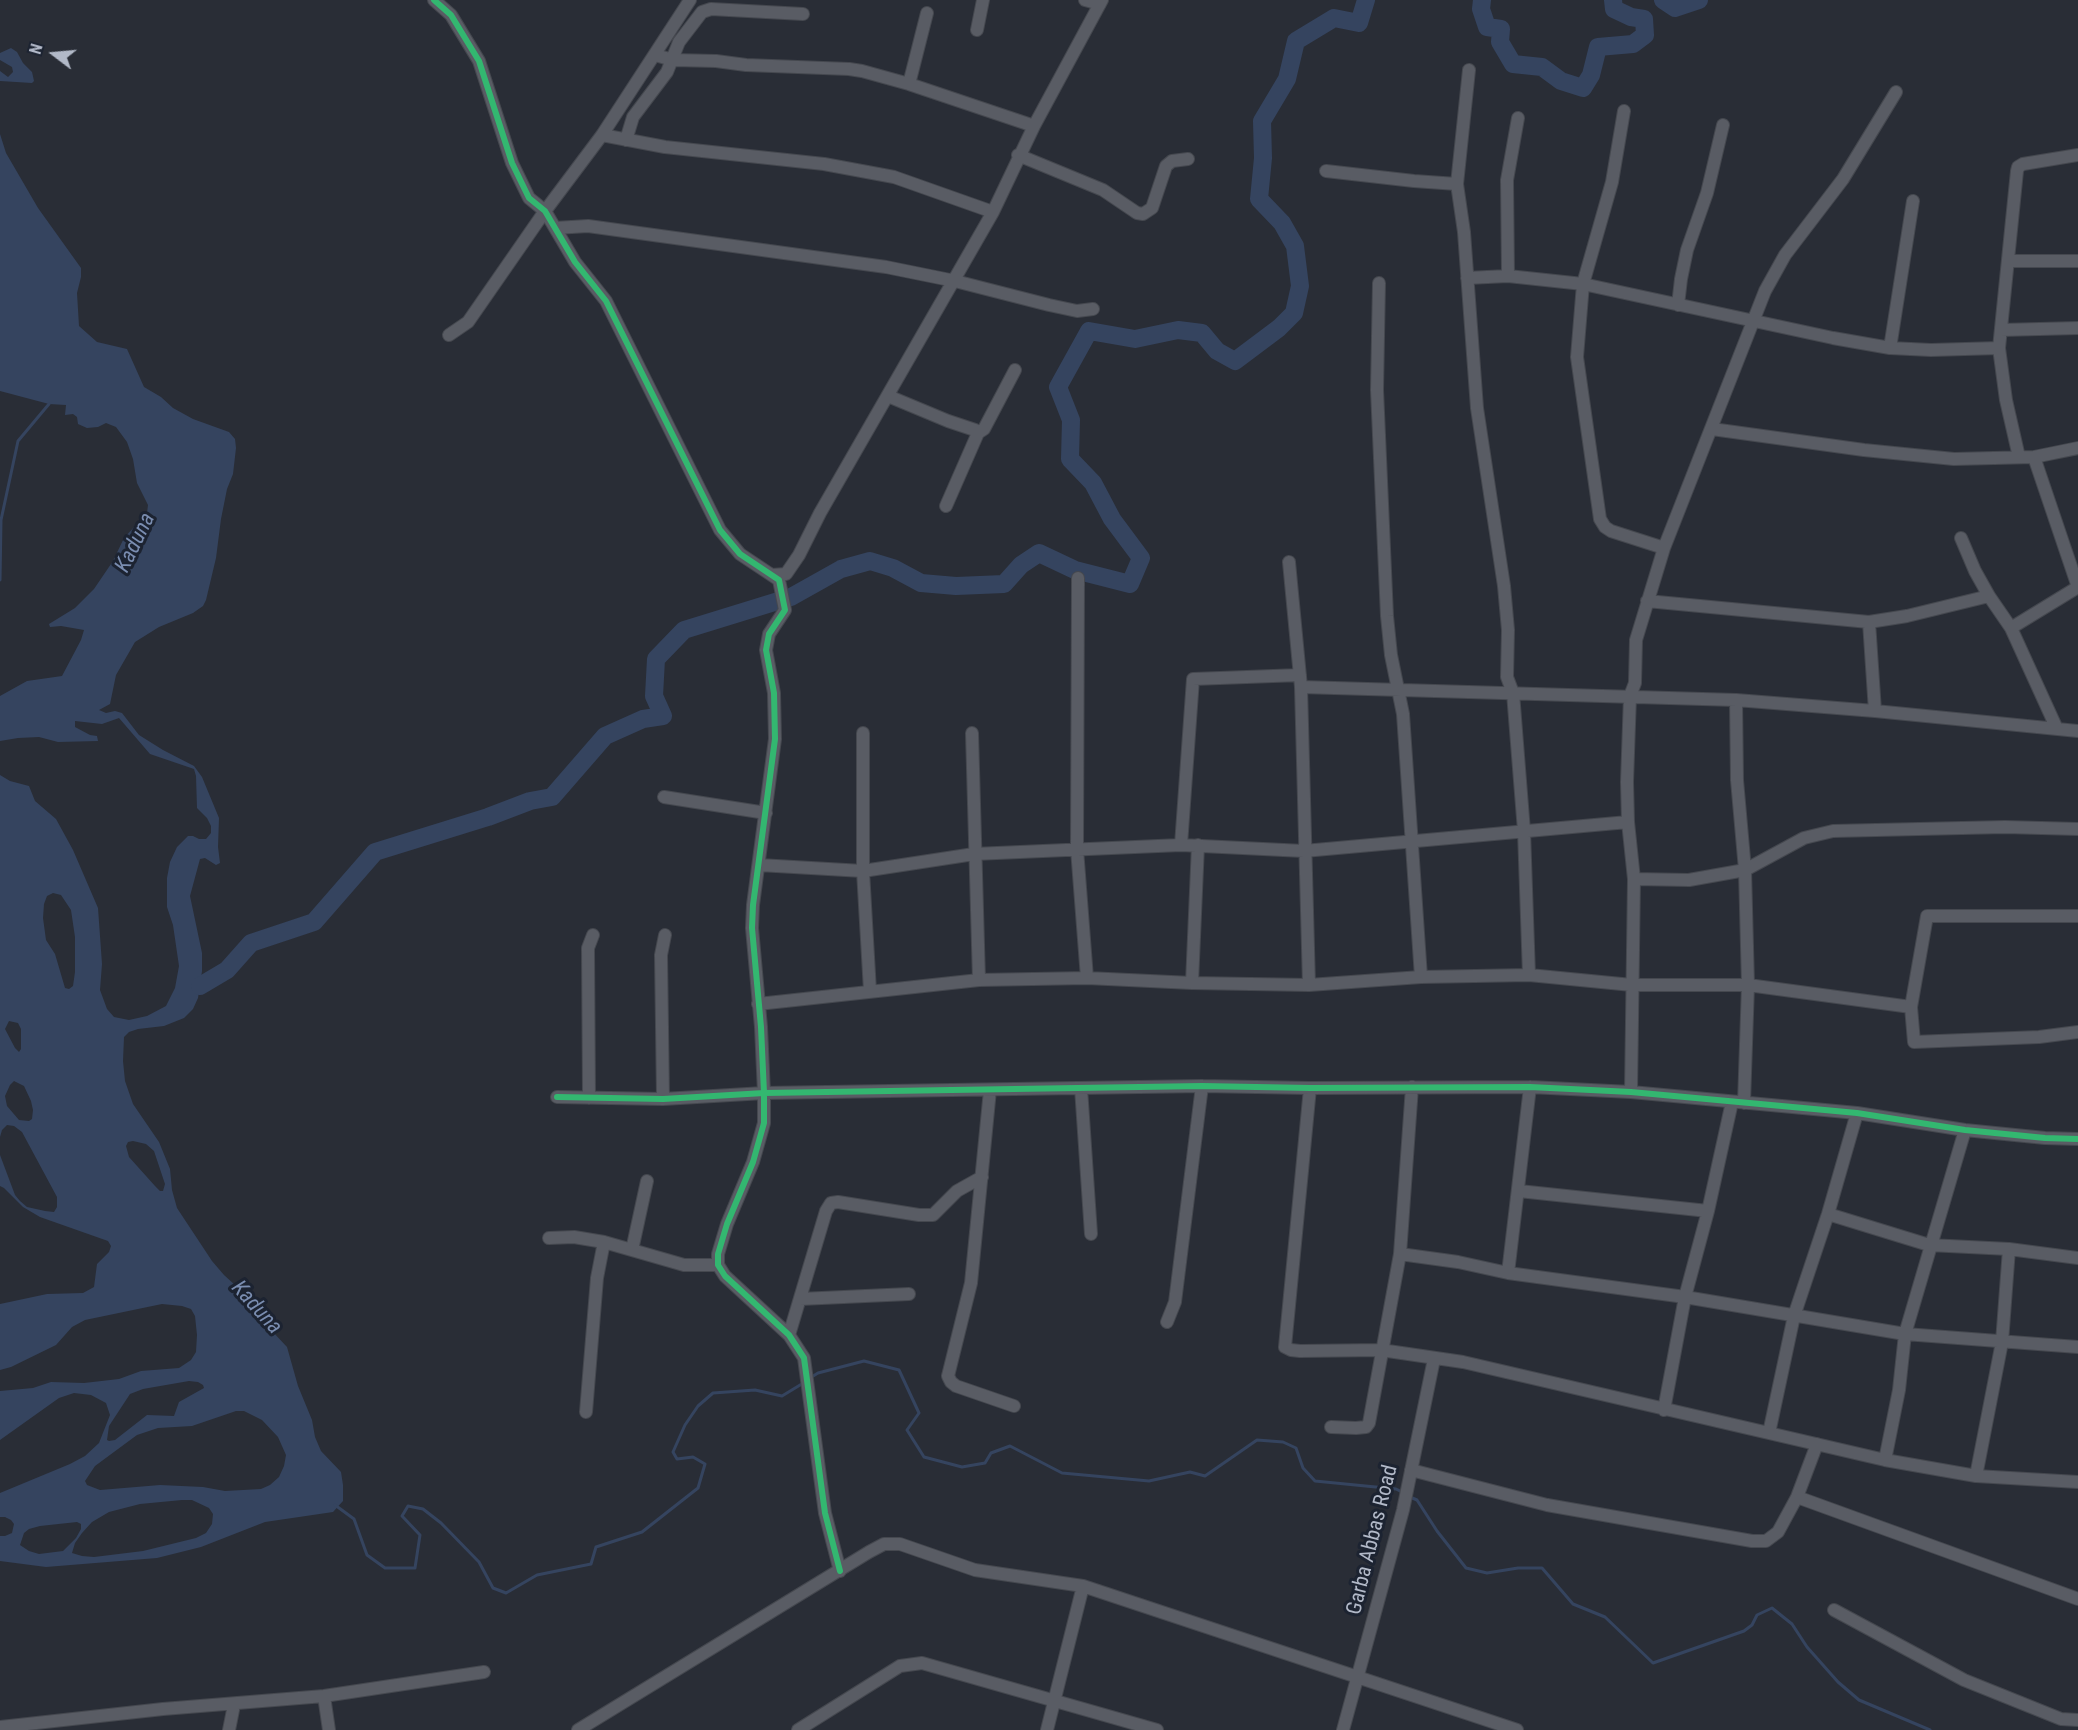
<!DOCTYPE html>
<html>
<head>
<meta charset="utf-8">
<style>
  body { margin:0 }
  #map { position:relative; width:2078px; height:1730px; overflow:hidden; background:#292d36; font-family:"Roboto Condensed",sans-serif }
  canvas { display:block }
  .north { position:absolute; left:24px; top:24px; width:60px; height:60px; -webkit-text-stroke:4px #1c2331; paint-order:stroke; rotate:286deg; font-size:16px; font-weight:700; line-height:24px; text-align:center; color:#b2b9c8 }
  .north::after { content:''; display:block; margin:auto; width:21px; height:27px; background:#b2b9c8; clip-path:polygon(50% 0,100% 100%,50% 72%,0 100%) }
</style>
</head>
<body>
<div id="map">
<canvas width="2078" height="1730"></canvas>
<div class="north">N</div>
</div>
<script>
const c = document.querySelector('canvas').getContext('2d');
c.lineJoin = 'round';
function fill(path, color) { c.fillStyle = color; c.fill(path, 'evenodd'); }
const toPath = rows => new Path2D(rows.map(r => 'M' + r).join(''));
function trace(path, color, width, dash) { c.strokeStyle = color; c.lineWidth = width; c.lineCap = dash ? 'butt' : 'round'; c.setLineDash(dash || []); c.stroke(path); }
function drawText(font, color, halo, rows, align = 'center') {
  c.font = font + ' "Roboto Condensed",sans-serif'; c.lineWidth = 6; c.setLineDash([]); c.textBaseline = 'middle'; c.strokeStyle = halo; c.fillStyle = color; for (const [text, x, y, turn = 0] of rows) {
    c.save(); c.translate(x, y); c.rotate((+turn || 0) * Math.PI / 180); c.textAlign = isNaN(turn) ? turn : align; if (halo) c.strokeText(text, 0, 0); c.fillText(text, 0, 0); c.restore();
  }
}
const water = toPath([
  [11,48,17,52,23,63,32,72,34,81,32,83,0,81,0,71,8,77,13,72,12,67,0,60,0,53],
  [0,134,6,153,38,208,81,268,81,277,77,293,79,326,97,342,127,349,144,387,161,397,173,408,193,419,229,432,235,439,236,448,233,474,227,489,221,519,216,558,206,600,203,606,193,613,159,627,135,642,116,675,110,704,99,710,106,713,115,711,122,713,139,735,163,750,194,766,202,777,219,818,218,847,220,863,216,865,205,858,200,859,190,896,202,953,202,971,198,998,193,1009,184,1018,164,1026,138,1029,129,1032,124,1037,123,1061,125,1081,133,1104,159,1142,170,1169,172,1190,177,1208,212,1261,224,1275,247,1296,272,1331,287,1347,298,1386,312,1420,315,1437,321,1451,341,1472,343,1485,343,1501,333,1512,265,1522,201,1547,157,1558,46,1567,0,1561,0,1536,5,1536,12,1533,14,1524,11,1520,5,1517,0,1517,0,1493,70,1464,85,1456,99,1443,110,1415,106,1403,91,1395,74,1393,59,1398,0,1440,0,1391,33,1388,51,1382,84,1383,119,1379,141,1371,179,1368,191,1360,196,1352,197,1335,195,1316,191,1309,182,1306,162,1304,85,1320,72,1327,56,1345,11,1367,0,1370,0,1304,47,1294,83,1293,94,1287,97,1264,109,1252,111,1246,108,1241,40,1217,23,1207,4,1188,0,1186,0,1155,15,1195,20,1201,27,1207,45,1211,54,1212,57,1207,57,1197,22,1132,14,1126,7,1125,2,1130,0,1137,0,775,10,781,29,786,35,801,56,819,73,850,98,908,102,964,100,990,107,1009,114,1017,129,1020,147,1016,166,1006,175,988,179,966,173,925,167,907,167,878,170,862,177,847,188,836,193,836,199,839,206,839,211,833,211,826,207,818,197,808,196,776,194,769,150,754,119,718,102,724,75,721,75,727,90,735,97,736,98,741,58,742,39,737,18,738,0,741,0,696,27,681,62,676,81,640,84,630,61,626,50,627,49,624,75,608,94,589,113,561,124,538,147,513,148,505,137,483,133,459,127,442,116,427,106,423,98,427,87,428,78,424,77,417,73,414,65,415,66,405,49,404,0,391],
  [53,893,61,895,71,910,75,937,75,972,73,986,69,989,65,988,55,954,46,940,43,918,44,904,47,896],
  [9,1021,18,1023,21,1029,21,1049,19,1052,15,1048,5,1029],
  [14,1081,24,1086,31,1101,33,1110,32,1119,29,1121,19,1120,7,1106,5,1096,10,1085],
  [133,1141,146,1144,154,1151,165,1184,163,1191,160,1191,155,1186,129,1157,126,1146,128,1142],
  [189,1381,198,1382,203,1385,204,1388,179,1402,174,1416,147,1415,115,1440,109,1441,107,1440,109,1426,130,1394,143,1389],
  [236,1411,244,1411,262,1420,278,1437,286,1455,284,1466,279,1477,270,1485,261,1489,225,1491,203,1487,160,1485,100,1490,87,1485,85,1481,95,1466,137,1435,158,1428,192,1426],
  [182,1500,192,1500,209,1508,213,1514,212,1524,206,1533,196,1538,143,1551,94,1557,82,1556,72,1553,75,1543,82,1533,92,1522,109,1512,140,1504],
  [77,1522,81,1524,81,1529,76,1538,63,1551,39,1554,29,1551,20,1545,24,1533,29,1529,40,1526]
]);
const stream = toPath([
  [0,580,1,520,18,441,49,404],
  [810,1378,818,1373,864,1361,899,1370,919,1413,907,1430,924,1457,962,1467,985,1463,991,1453,1010,1446,1062,1473,1149,1481,1190,1472,1205,1476,1257,1440,1283,1442,1296,1448,1303,1468,1315,1481,1396,1489,1402,1492],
  [1410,1497,1417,1500,1437,1531,1466,1568,1487,1573,1518,1568,1542,1568,1573,1604,1605,1617,1653,1663,1744,1631,1752,1625,1757,1615,1772,1608,1792,1624,1807,1647,1838,1682,1859,1700,1930,1730],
  [335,1505,354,1519,367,1555,385,1568,415,1568,420,1535,402,1516,408,1506,423,1509,441,1523,479,1562,493,1588,506,1593,537,1575,591,1564,596,1547,642,1532,698,1488,705,1464,693,1457,677,1459,673,1452,685,1425,698,1406,713,1393,755,1390,782,1396,805,1382]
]);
const river = toPath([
  [1482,0,1481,9,1487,27,1501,29,1500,42,1513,64,1542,67,1561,81,1583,88,1591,75,1598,47,1633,44,1645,35,1644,19,1631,17,1614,9,1613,0],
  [1663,0,1675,8,1699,0],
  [200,986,227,970,251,943,314,922,375,852,488,817,530,801,552,797,605,736,643,719,663,716,654,696,656,659,684,630,791,597,841,569,870,561,893,568,921,583,956,586,1004,584,1021,565,1039,553,1075,570,1130,584,1141,558,1112,519,1093,483,1070,459,1071,420,1058,387,1089,331,1135,339,1178,330,1202,333,1217,351,1235,361,1279,328,1294,313,1300,286,1295,246,1282,223,1259,199,1263,158,1262,121,1287,79,1296,41,1334,18,1359,23,1366,0]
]);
const minor = toPath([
  [434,0,451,15,479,61,512,163,529,198,545,211,575,262,606,301,720,530,740,554,779,580,785,610,769,634,766,650,774,693,775,739,753,905,752,928,761,1027,764,1093,764,1123,753,1162,727,1224,718,1254,718,1265,725,1276,789,1335,804,1358,825,1513,840,1571],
  [1085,0,1100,4],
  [977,30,983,0],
  [655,55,673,60,716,61,746,65,849,69,862,71,909,84,1034,126],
  [1469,70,1457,184,1464,232,1477,408,1504,586,1508,630,1507,677,1513,693,1524,831,1529,975],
  [909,84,927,13],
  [1624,111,1612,182,1583,284,1577,357,1600,519,1605,527,1611,531,1664,548],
  [602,135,665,147,824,164,894,177,993,212],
  [626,140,633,117,667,72,679,42,702,12,711,9,803,14],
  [1018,155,1103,190,1137,213,1143,214,1152,208,1166,166,1172,161,1188,159],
  [1326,171,1414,181,1457,184],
  [555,228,588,226,886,267,955,281,1049,305,1077,311,1093,309],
  [2008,261,2078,261],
  [1508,276,1507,180,1518,118],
  [1467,278,1508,276,1583,284,1833,338,1890,348,1931,350,1999,348],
  [1379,283,1377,390,1387,616,1391,655,1403,714,1421,977],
  [1678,305,1681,279,1687,250,1707,193,1723,125],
  [2001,330,2078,328],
  [449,335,468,322,545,211,602,135,690,0],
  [1890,348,1913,201],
  [888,396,948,421,975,430,978,433],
  [1712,429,1864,450,1954,459,2034,457,2078,448],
  [2019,457,2006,400,1999,348,2017,171,2018,167,2023,164,2078,155],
  [2034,457,2078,587],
  [946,506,978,433,984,429,1015,370],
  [1961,538,1975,571,1989,596,2011,628,2057,729],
  [1289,562,1301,687,1309,985],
  [772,575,786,574,799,555,820,513,993,212,1034,126,1102,0],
  [1078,578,1077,849,1087,978],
  [1647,601,1869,622,1907,616,1989,596],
  [1869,622,1875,711],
  [2011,628,2078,587],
  [1301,687,1736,700,1875,711,2078,731],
  [1736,700,1737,780,1745,870,1748,985,1744,1103],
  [863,733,863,871,870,991],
  [972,733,979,980],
  [664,797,766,813],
  [1181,845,1193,679,1300,675],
  [759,865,863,871,974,854,1181,845,1304,851,1628,822],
  [1634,879,1689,880,1745,870,1804,838,1833,831,2005,827,2078,829],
  [2078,916,1927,916,1911,1007,1914,1042,2039,1037,2078,1032],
  [1192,983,1198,845],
  [758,1004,979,980,1087,978,1192,983,1309,985,1421,977,1529,975,1632,985,1748,985,1911,1007],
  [1081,1088,1091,1234],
  [1310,1088,1285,1347,1291,1350,1300,1351,1381,1350,1463,1362,1885,1460,1976,1476,2078,1482],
  [990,1090,971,1283,948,1376,951,1382,956,1386,1014,1406],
  [1631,1092,1634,879,1628,822,1627,782,1630,696,1635,683,1636,640,1664,548,1765,291,1785,255,1843,179,1896,92],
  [557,1097,663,1099,764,1093,1202,1086,1310,1088,1530,1087,1631,1092,1857,1113,1965,1130,2045,1138,2078,1139],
  [589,1098,588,948,593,935],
  [663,1099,661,955,665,935],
  [1519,1191,1708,1211],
  [1828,1214,1929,1245,2009,1249,2078,1258],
  [549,1238,574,1237,604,1242,684,1265,718,1265],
  [632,1250,647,1181],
  [1400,1254,1458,1262,1508,1273,1685,1297,1905,1334,2078,1347],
  [1508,1273,1530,1087],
  [800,1299,909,1294],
  [1167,1322,1175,1302,1202,1086],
  [789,1335,826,1211,831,1203,838,1202,919,1215,933,1215,957,1191,982,1177],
  [1664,1410,1685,1297,1708,1211,1732,1102],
  [586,1412,597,1278,604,1242],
  [1331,1427,1356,1428,1366,1427,1369,1423,1400,1254,1412,1087],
  [1769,1433,1794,1316,1828,1214,1857,1113],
  [1885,1460,1899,1390,1905,1334,1965,1130],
  [1411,1470,1547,1505,1752,1541,1766,1541,1778,1532,1797,1497,1817,1444],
  [1976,1476,2002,1342,2009,1249],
  [1797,1497,2078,1599],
  [1834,1610,1964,1680,2061,1719,2078,1720],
  [324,1696,329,1730],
  [0,1727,163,1709,324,1696,484,1672],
  [229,1730,234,1705],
  [578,1730,869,1552,884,1544,900,1544,975,1570,1083,1586,1517,1730],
  [798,1730,900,1666,922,1663,1157,1730],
  [1047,1730,1083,1586],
  [1343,1730,1403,1510,1434,1359]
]);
const cycleway = toPath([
  [434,0,451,15,479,61,512,163,529,198,545,211,575,262,606,301,720,530,740,554,779,580,785,610,769,634,766,650,774,693,775,739,753,905,752,928,761,1027,764,1093,764,1123,753,1162,727,1224,718,1254,718,1265,725,1276,789,1335,804,1358,825,1513,840,1571],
  [557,1097,663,1099,764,1093,1202,1086,1310,1088,1530,1087,1631,1092,1857,1113,1965,1130,2045,1138,2078,1139]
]);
const streetNames = [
  ["Garba Abbas Road",1373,1540,-76]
];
const waterNames = [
  ["Kaduna",136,543,-64],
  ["Kaduna",256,1308,48]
];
fill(water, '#35445f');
trace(stream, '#35445f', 3);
trace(river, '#35445f', 18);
trace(minor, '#45484f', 14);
trace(minor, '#595c64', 12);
trace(cycleway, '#33b770', 6);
drawText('21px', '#b2b9c8', '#1c2331', streetNames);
drawText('italic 22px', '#7a8db0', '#1c2331', waterNames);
</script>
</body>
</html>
